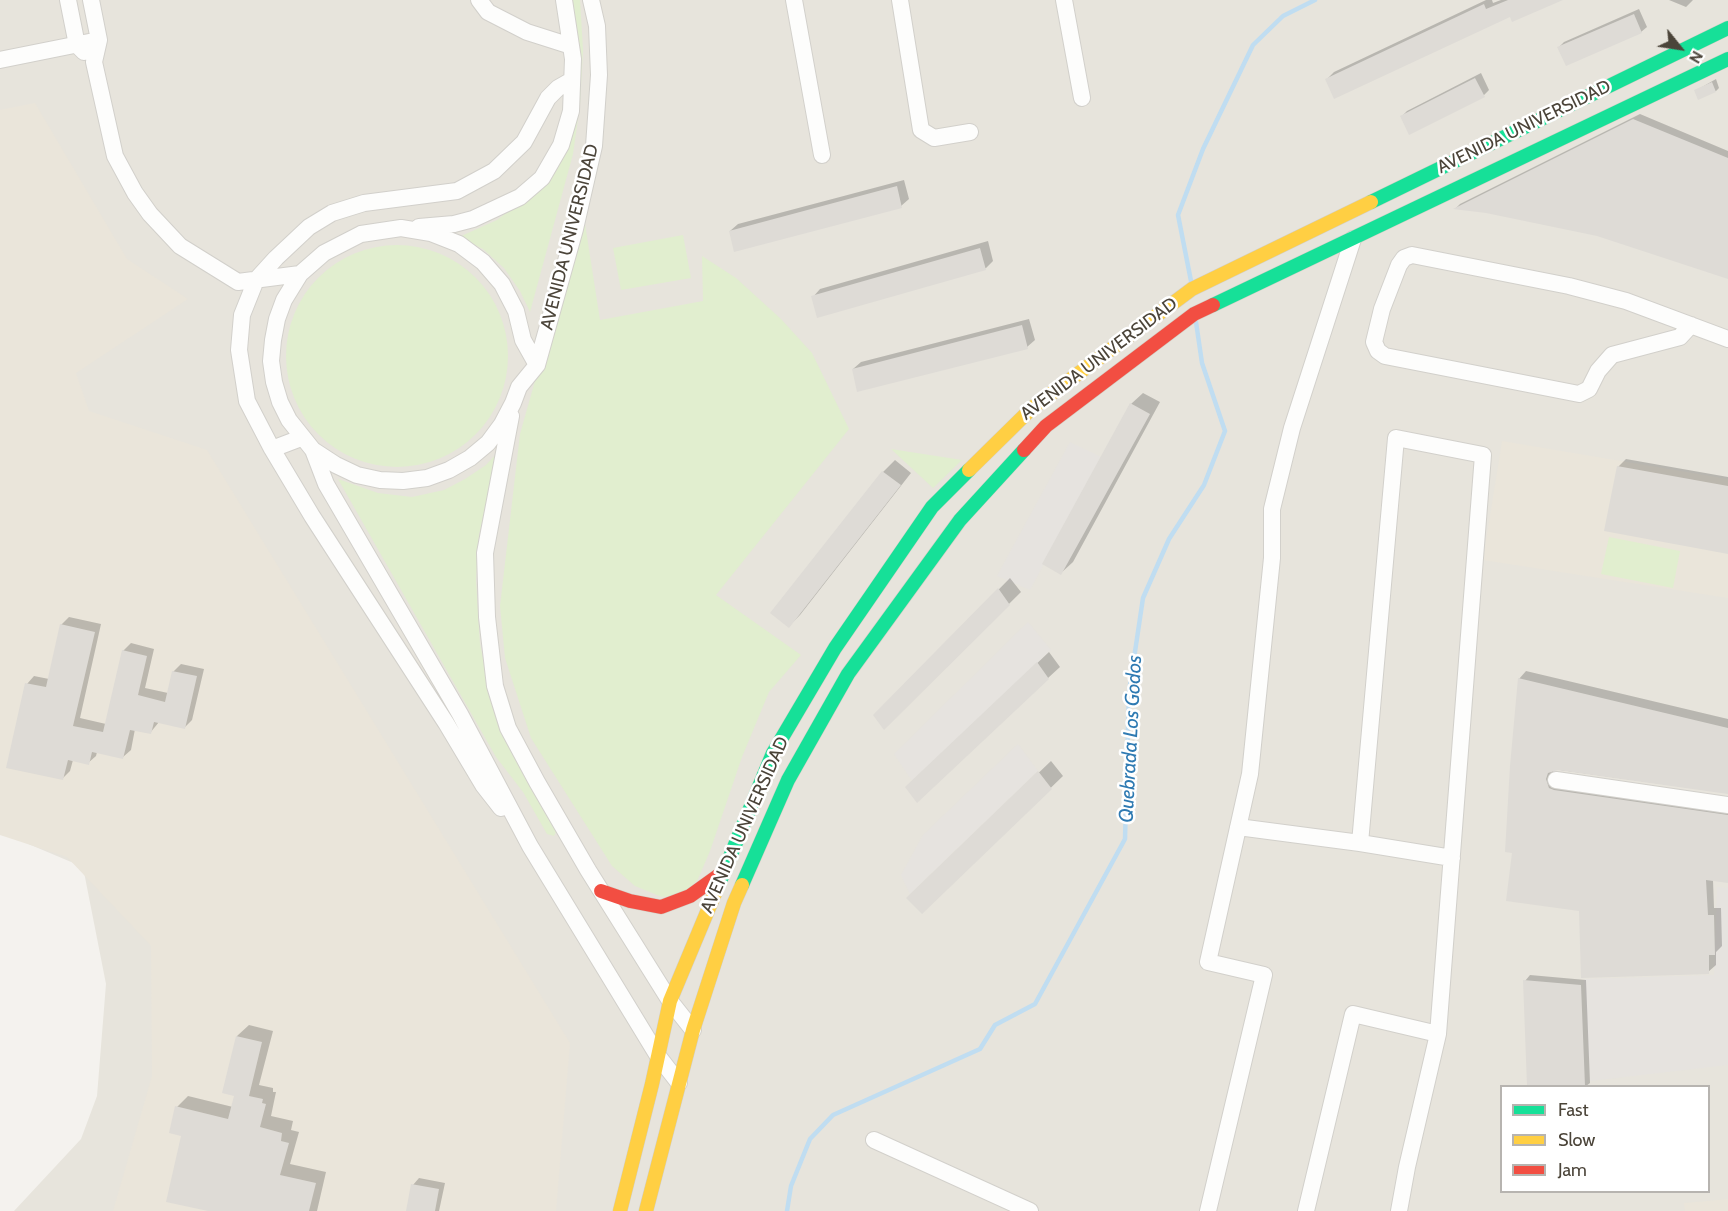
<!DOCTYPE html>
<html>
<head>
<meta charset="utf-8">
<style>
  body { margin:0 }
  #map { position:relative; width:1728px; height:1211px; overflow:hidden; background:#f4f2ee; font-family:Cabin,sans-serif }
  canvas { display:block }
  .legend { position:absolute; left:1500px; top:1085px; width:210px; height:108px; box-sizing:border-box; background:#fff; border:2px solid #b7b4b0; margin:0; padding:8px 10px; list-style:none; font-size:18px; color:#4b4439 }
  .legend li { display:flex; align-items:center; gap:12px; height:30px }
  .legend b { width:30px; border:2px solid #b7b4b0 }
  .north { position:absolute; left:1650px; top:18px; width:60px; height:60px; -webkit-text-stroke:4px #fff; paint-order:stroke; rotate:120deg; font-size:16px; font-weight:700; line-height:24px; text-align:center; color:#4b4439 }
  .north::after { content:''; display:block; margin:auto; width:21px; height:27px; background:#4b4439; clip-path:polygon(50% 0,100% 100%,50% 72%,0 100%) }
</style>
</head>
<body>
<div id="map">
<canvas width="1728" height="1211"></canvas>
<ul class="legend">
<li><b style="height:8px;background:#16e098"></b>Fast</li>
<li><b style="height:8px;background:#ffcf43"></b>Slow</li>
<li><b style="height:8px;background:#f24e42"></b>Jam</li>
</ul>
<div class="north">N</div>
</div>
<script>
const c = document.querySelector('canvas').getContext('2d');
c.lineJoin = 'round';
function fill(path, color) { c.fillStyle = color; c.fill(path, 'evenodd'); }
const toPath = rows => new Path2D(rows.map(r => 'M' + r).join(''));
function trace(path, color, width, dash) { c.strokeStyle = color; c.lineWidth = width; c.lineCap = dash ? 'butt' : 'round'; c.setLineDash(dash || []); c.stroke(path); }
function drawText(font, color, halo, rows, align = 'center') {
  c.font = font + ' Cabin,sans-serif'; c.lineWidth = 5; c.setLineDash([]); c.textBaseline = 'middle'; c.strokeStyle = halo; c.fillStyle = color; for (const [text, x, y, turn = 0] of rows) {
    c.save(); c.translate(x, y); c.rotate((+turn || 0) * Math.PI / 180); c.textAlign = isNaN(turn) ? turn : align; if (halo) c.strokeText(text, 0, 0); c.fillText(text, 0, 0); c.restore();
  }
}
const residential = toPath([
  [0,0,1728,0,1728,1211,14,1211,81,1139,97,1096,106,984,83,867,0,832],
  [1502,1086,1708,1086,1708,1192,1502,1192]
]);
const education = toPath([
  [35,103,127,259,188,299,76,373,89,411,207,450,570,1043,556,1211,113,1211,152,1076,151,946,67,857,0,835,0,110],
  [1502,441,1728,479,1728,598,1483,560],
  [1728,1199,1728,1211,1685,1211,1684,1203]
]);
const green = toPath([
  [571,0,580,0,583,50,580,105,573,154,530,312,520,291,504,268,483,249,459,237,497,220,519,203,540,180,570,103],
  [583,211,600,320,703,301,702,256,736,278,781,319,812,353,849,429,716,595,801,655,769,692,742,757,710,851,698,879,685,894,662,897,635,886,612,866,531,738,505,658,500,606,520,434],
  [683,235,691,278,621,290,613,248],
  '286 356a111 111 0 1 1 222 0a111 111 0 1 1-222 0Z',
  [891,449,962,460,933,488],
  [499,451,479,535,476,580,480,644,490,693,508,741,528,783,557,830,554,836,547,834,523,792,496,757,338,479,378,493,412,497,444,490,465,479,486,465],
  [1609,537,1680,551,1673,588,1601,574]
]);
const parking = toPath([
  [1070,442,1101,457,1030,590,997,576],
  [1028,622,1051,650,912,781,894,754],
  [1018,744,1038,771,910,894,901,875,923,835],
  [1717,887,1728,888,1728,1065,1590,1081,1584,979,1714,975]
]);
const shadow = toPath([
  [1486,0,1492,0,1493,3,1501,0,1560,0,1510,14,1327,79,1334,72],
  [1669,0,1693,0,1686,7],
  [1639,9,1647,27,1641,32,1559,47,1564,42],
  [1481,73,1489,90,1484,95,1401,117,1407,111],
  [1716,79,1719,88,1716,91,1695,91],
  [1640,114,1728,151,1728,278,1598,235,1487,211,1456,208,1460,204],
  [904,180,909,199,901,206,730,231,738,224],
  [988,241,993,261,986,268,818,316,813,297,820,289],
  [1029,319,1035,340,1027,347,853,369,861,362],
  [1143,393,1160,402,1073,562,1061,573,1131,404],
  [1626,459,1728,477,1728,552,1618,467],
  [895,460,911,473,800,615,789,626,772,613,883,472],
  [1010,578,1021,592,884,728,875,715],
  [69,617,101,624,80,718,106,724,123,651,131,643,154,649,145,688,168,693,173,672,181,664,204,669,192,720,185,727,159,722,150,733,135,729,131,750,123,757,97,752,96,756,88,763,73,760,70,771,62,779,27,684,34,676,49,679,61,625],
  [1049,652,1060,667,1048,678,918,776],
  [1526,671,1728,719,1728,793,1553,769,1554,777,1728,807,1728,882,1713,880,1714,908,1721,908,1722,946,1716,952,1716,965,1708,972,1580,909,1514,852,1519,679],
  [1051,761,1063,776,922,912,920,886],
  [1530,975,1586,980,1590,1083,1586,1086,1529,1086,1525,981],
  [249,1025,273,1031,259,1085,273,1088,273,1092,276,1092,271,1116,293,1121,291,1130,299,1132,290,1164,326,1172,317,1211,214,1211,183,1135,177,1107,188,1096,233,1107,235,1095,224,1092,237,1036],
  [419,1178,445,1183,439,1211,407,1211,413,1185]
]);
const stream = toPath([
  [1191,281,1178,215,1203,149,1253,45,1283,16,1315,0],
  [787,1211,791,1186,810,1139,833,1115,980,1049,995,1025,1035,1004,1125,839,1129,692,1143,598,1169,539,1204,485,1225,431,1202,363,1196,322]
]);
const building = toPath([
  [1508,0,1563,0,1512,22,1510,17,1334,99,1325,79,1484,4,1486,9],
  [1634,14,1642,33,1566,66,1557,47],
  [1475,78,1485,97,1409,135,1400,116],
  [1712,82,1716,92,1698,100,1694,90],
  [1633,119,1728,158,1728,279,1597,236,1486,213,1453,209],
  [897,186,902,208,734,252,729,231],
  [980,248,986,270,817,318,811,296],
  [1022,325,1028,349,857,392,852,369],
  [1130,403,1150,414,1061,575,1042,564],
  [1617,466,1728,486,1728,554,1604,531],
  [882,471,901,485,789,628,770,613],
  [998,588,1010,605,884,730,873,715],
  [60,624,95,632,73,726,103,732,122,650,147,656,138,695,165,702,172,671,197,676,185,729,154,722,151,734,130,730,123,759,92,752,89,765,68,760,63,780,6,768,25,683,46,687],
  [1037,662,1049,679,917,803,905,787],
  [1518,678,1728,728,1728,794,1558,770,1548,773,1546,779,1549,788,1554,790,1728,815,1728,883,1706,880,1708,915,1714,915,1715,955,1709,955,1709,974,1581,978,1579,911,1506,901,1512,853,1505,852,1510,766],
  [1038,771,1052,789,922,914,906,898],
  [1523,980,1581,985,1585,1086,1527,1086],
  [236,1036,262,1042,249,1096,263,1099,262,1103,266,1104,260,1127,282,1133,281,1141,289,1143,280,1175,316,1183,309,1211,208,1211,166,1202,181,1136,169,1133,175,1106,228,1119,234,1096,222,1093],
  [411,1184,439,1189,435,1211,406,1211]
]);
const street = toPath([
  [68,0,77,45,84,52],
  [91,0,99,40,94,62,115,156,135,193,150,214,180,246,238,282,300,274],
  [479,0,488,12,527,32,571,46],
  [794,0,822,155],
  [900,0,921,130,934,138,970,132],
  [1064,0,1082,98],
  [0,60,99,40],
  [419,227,454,224,473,219,520,197,542,178,561,145,571,111,573,59,564,0],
  [1691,325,1680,337,1612,355,1598,371,1589,389,1579,394,1385,356,1378,351,1374,342,1382,309,1399,265,1404,258,1412,255,1569,286,1626,301,1728,339],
  [537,365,575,229,594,146,599,75,597,26,591,0],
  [511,416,485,553,487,617,495,686,508,728,537,782,588,870,670,1001,693,1030],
  [272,449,301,438],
  [313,450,336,465,357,475,380,480,403,481,427,478,449,470,470,458,488,443,502,424,513,403,519,387,537,365,523,340,516,311,502,284,483,262,459,244,431,233,401,228,361,234,324,253,300,274,284,300,277,319,273,340,271,361,274,382,280,402,289,420,313,450,326,484,460,714,530,846,658,1056,679,1083],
  [1556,780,1728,805],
  [501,808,483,785,446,723,312,516,272,449,247,401,239,350,242,315,256,280,276,258,309,227,332,213,364,203,457,191,494,171,524,142,548,98,558,88,572,80],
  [1238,827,1360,843,1452,858],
  [1360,843,1396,438,1483,455,1438,1034,1407,1167,1399,1211],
  [874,1140,1030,1211],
  [1208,1211,1264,975,1208,962,1250,774,1272,558,1272,509,1292,428,1353,239],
  [1306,1211,1353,1014,1438,1034]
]);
const fast = toPath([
  [1371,202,1728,28],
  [1213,305,1728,59],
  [742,885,788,780,848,674,960,520,1024,450],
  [718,886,773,753,835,648,932,507,969,470]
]);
const slow = toPath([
  [969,470,1032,408,1192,289,1371,202],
  [620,1211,652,1084,670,1001,718,886],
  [646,1211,693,1030,734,903,742,885]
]);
const jam = toPath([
  [1024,450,1046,426,1194,314,1213,305],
  [601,891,630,901,661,907,690,896,722,873]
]);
const streetNames = [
  ["AVENIDA UNIVERSIDAD",1524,127,-26],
  ["AVENIDA UNIVERSIDAD",570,237,-76],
  ["AVENIDA UNIVERSIDAD",1099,359,-37],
  ["AVENIDA UNIVERSIDAD",745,825,-66]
];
const waterNames = [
  ["Quebrada Los Godos",1131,739,-87]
];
fill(residential, '#e7e4dc');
fill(education, '#eae5da');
fill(green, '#e1eecf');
fill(parking, '#e6e3df');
fill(shadow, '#0003');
trace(stream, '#c0ddf1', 4.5);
fill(building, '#dedbd6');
trace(street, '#d2d0cb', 18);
trace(fast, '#d3cfc5', 15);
trace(slow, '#d3cfc5', 15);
trace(jam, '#d3cfc5', 15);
trace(street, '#fdfdfc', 16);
trace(fast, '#16e098', 14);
trace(slow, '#ffcf43', 14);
trace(jam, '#f24e42', 14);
drawText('18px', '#4b4439', '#fff', streetNames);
drawText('italic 20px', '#2e7ab2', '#fff', waterNames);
</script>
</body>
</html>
